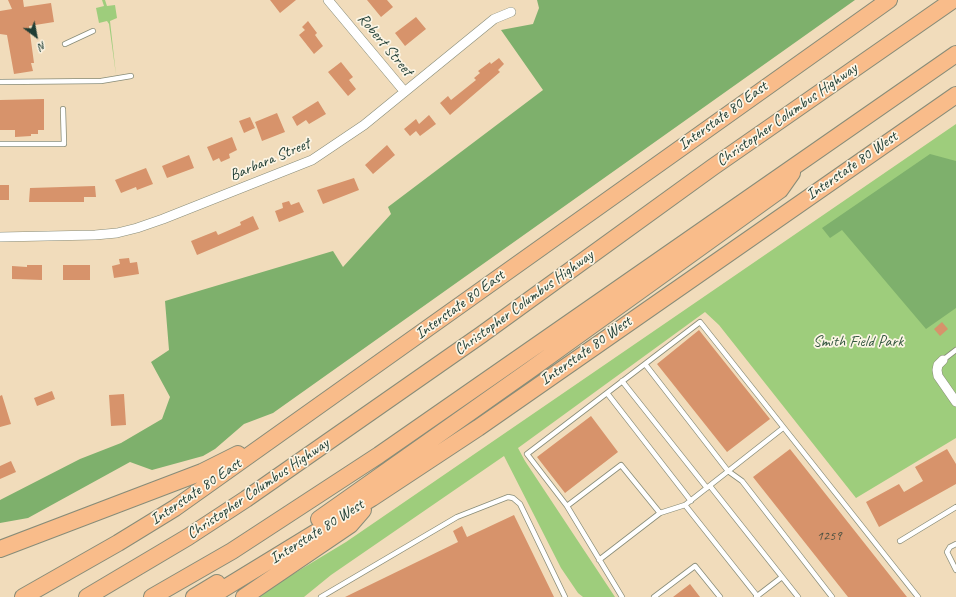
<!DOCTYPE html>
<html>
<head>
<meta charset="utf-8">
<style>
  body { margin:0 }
  #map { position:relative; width:956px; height:597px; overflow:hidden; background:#f1dcbb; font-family:Caveat,sans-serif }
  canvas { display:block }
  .north { position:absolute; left:16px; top:16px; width:40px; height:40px; -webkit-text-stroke:3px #fcf5e5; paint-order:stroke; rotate:148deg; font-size:11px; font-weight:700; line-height:16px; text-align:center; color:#1f3d34 }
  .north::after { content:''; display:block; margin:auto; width:14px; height:18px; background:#1f3d34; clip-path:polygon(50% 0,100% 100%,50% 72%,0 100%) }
</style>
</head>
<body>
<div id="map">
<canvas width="956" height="597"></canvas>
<div class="north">N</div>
</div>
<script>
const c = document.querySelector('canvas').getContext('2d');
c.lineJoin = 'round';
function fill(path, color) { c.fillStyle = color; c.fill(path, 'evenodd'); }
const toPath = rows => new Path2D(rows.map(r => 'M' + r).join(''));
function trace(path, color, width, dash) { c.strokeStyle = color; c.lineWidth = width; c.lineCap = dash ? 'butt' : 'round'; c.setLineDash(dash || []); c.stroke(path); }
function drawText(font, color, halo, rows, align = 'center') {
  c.font = font + ' Caveat,sans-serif'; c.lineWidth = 3.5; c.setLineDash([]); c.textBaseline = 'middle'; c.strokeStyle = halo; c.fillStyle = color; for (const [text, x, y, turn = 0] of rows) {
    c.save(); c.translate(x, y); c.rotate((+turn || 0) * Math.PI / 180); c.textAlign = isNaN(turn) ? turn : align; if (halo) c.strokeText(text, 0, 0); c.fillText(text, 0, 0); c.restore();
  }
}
const green = toPath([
  [102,0,105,0,107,6,115,5,117,18,110,21,116,75,109,24,107,21,99,23,96,8,104,6],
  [956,124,956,438,856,498,719,325,705,312,518,448,525,461,615,597,583,597,578,593,561,568,504,456,331,575,304,597,255,597,346,542]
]);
const forest = toPath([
  [537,0,855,0,273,413,244,424,215,449,203,456,152,470,130,462,28,518,0,523,0,500,80,459,121,443,162,419,170,397,151,362,169,350,165,301,333,251,343,267,391,214,388,207,543,90,501,30,533,24,539,8],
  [930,154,956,161,956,308,926,329,842,230,830,238,822,228]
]);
const building = toPath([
  [8,0,23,0,24,7,51,3,54,22,29,26,34,63,31,63,33,71,14,74,7,35,0,34,0,11,12,9],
  [270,0,296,0,280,13],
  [367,0,387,0,393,7,381,17],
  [416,17,426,29,405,46,395,33],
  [308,21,317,33,315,35,323,46,314,54,299,35,305,30,302,27],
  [499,58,504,64,498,70,500,72,450,115,440,103,448,96,451,100,476,80,474,78,480,73,478,71,490,62,491,64],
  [341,62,353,77,349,80,356,89,348,96,328,72],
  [44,99,44,130,38,130,38,134,31,134,31,136,15,137,15,130,0,130,0,100],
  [318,101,326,114,309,124,306,120,297,126,292,117],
  [277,113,285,132,262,141,255,122],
  [429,115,436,124,420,136,416,131,410,136,404,129,416,119,419,124],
  [250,117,255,128,244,133,239,121],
  [232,137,237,150,229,154,230,158,221,162,219,158,213,161,207,147],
  [387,145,395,155,373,174,365,165],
  [189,155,194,168,167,178,162,166],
  [146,168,153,184,137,190,136,187,121,193,115,180],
  [354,178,359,190,323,204,317,190],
  [0,185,9,185,9,200,0,200],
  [95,186,96,197,84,197,84,202,29,202,30,188],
  [289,201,291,205,299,202,304,212,279,222,275,211,283,208,282,203],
  [253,216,259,229,197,255,191,241,216,231,218,235,241,225,240,222],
  [129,258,130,263,137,262,139,274,114,278,112,266,120,264,119,259],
  [27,265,42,265,42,280,12,279,12,266,27,267],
  [63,265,90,265,90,280,63,280],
  [942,322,948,329,940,336,934,329],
  [699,330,770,419,727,452,657,364],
  [52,391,55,399,37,406,34,398],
  [124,394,126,425,111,426,109,395],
  [2,395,11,424,0,427,0,396],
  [591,416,618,452,565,493,537,457],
  [790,449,907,597,848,597,753,477],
  [947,449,956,464,956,484,879,527,866,502,899,484,904,492,923,481,915,467],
  [11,461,16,472,0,479,0,466],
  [514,515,554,597,345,597,458,542,453,531,462,526,467,537],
  [690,584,700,597,673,597]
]);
const service = toPath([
  [65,44,93,31],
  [0,82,101,81,131,76],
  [0,144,64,144,63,109],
  [943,360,956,350],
  [645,364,728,471,742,481,832,597],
  [622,381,707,488],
  [607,393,691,501],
  [710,486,798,597],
  [685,505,758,597],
  [567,506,621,465,660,513],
  [900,541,956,507],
  [956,544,950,547,947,552,956,570],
  [599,560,660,513,685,505,783,428],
  [321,597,457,517,508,497,513,498,520,504,565,597],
  [622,597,567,506,527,454,700,322,918,597],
  [654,597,695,566,720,597],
  [756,597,782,577]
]);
const minor = toPath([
  [328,0,404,91],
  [0,237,95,235,117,233,137,228,163,219,312,160,364,125,494,19,511,12],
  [943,360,938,365,937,370,938,376,956,402]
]);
const motorway = toPath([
  [319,519,530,370,780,190,792,173],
  [0,549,202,472,238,454],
  [23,597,118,543,175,508,889,0],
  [87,597,188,537,246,499,481,335,713,167,953,0],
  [152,597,232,551,379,455,956,54],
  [194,597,217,583],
  [210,597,372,498,478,428,956,95],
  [244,597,350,525,363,510]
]);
const numberNames = [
  ["1259",829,536]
];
const streetNames = [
  ["Robert Street",385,45,50],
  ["Christopher Columbus Highway",787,115,-35],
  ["Interstate 80 East",723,116,-36],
  ["Barbara Street",270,160,-23],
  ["Interstate 80 West",852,166,-35],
  ["Christopher Columbus Highway",524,303,-36],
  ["Interstate 80 East",460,305,-36],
  ["Interstate 80 West",586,351,-35],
  ["Christopher Columbus Highway",258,489,-34],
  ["Interstate 80 East",196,492,-34],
  ["Interstate 80 West",317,532,-32]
];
const parkNames = [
  ["Smith Field Park",858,342]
];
fill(green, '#9ecd7c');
fill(forest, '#7eb06c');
fill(building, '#d7936b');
trace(service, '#888c78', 6);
trace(minor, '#888c78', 10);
trace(motorway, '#888c78', 18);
trace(service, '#fff', 4.5);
trace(minor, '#fff', 9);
trace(motorway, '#f9bc8a', 16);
drawText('14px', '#4d5242', null, numberNames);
drawText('16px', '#1f3d34', '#fcf5e5', streetNames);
drawText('16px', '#385a42', '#fcf5e5', parkNames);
</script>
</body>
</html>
